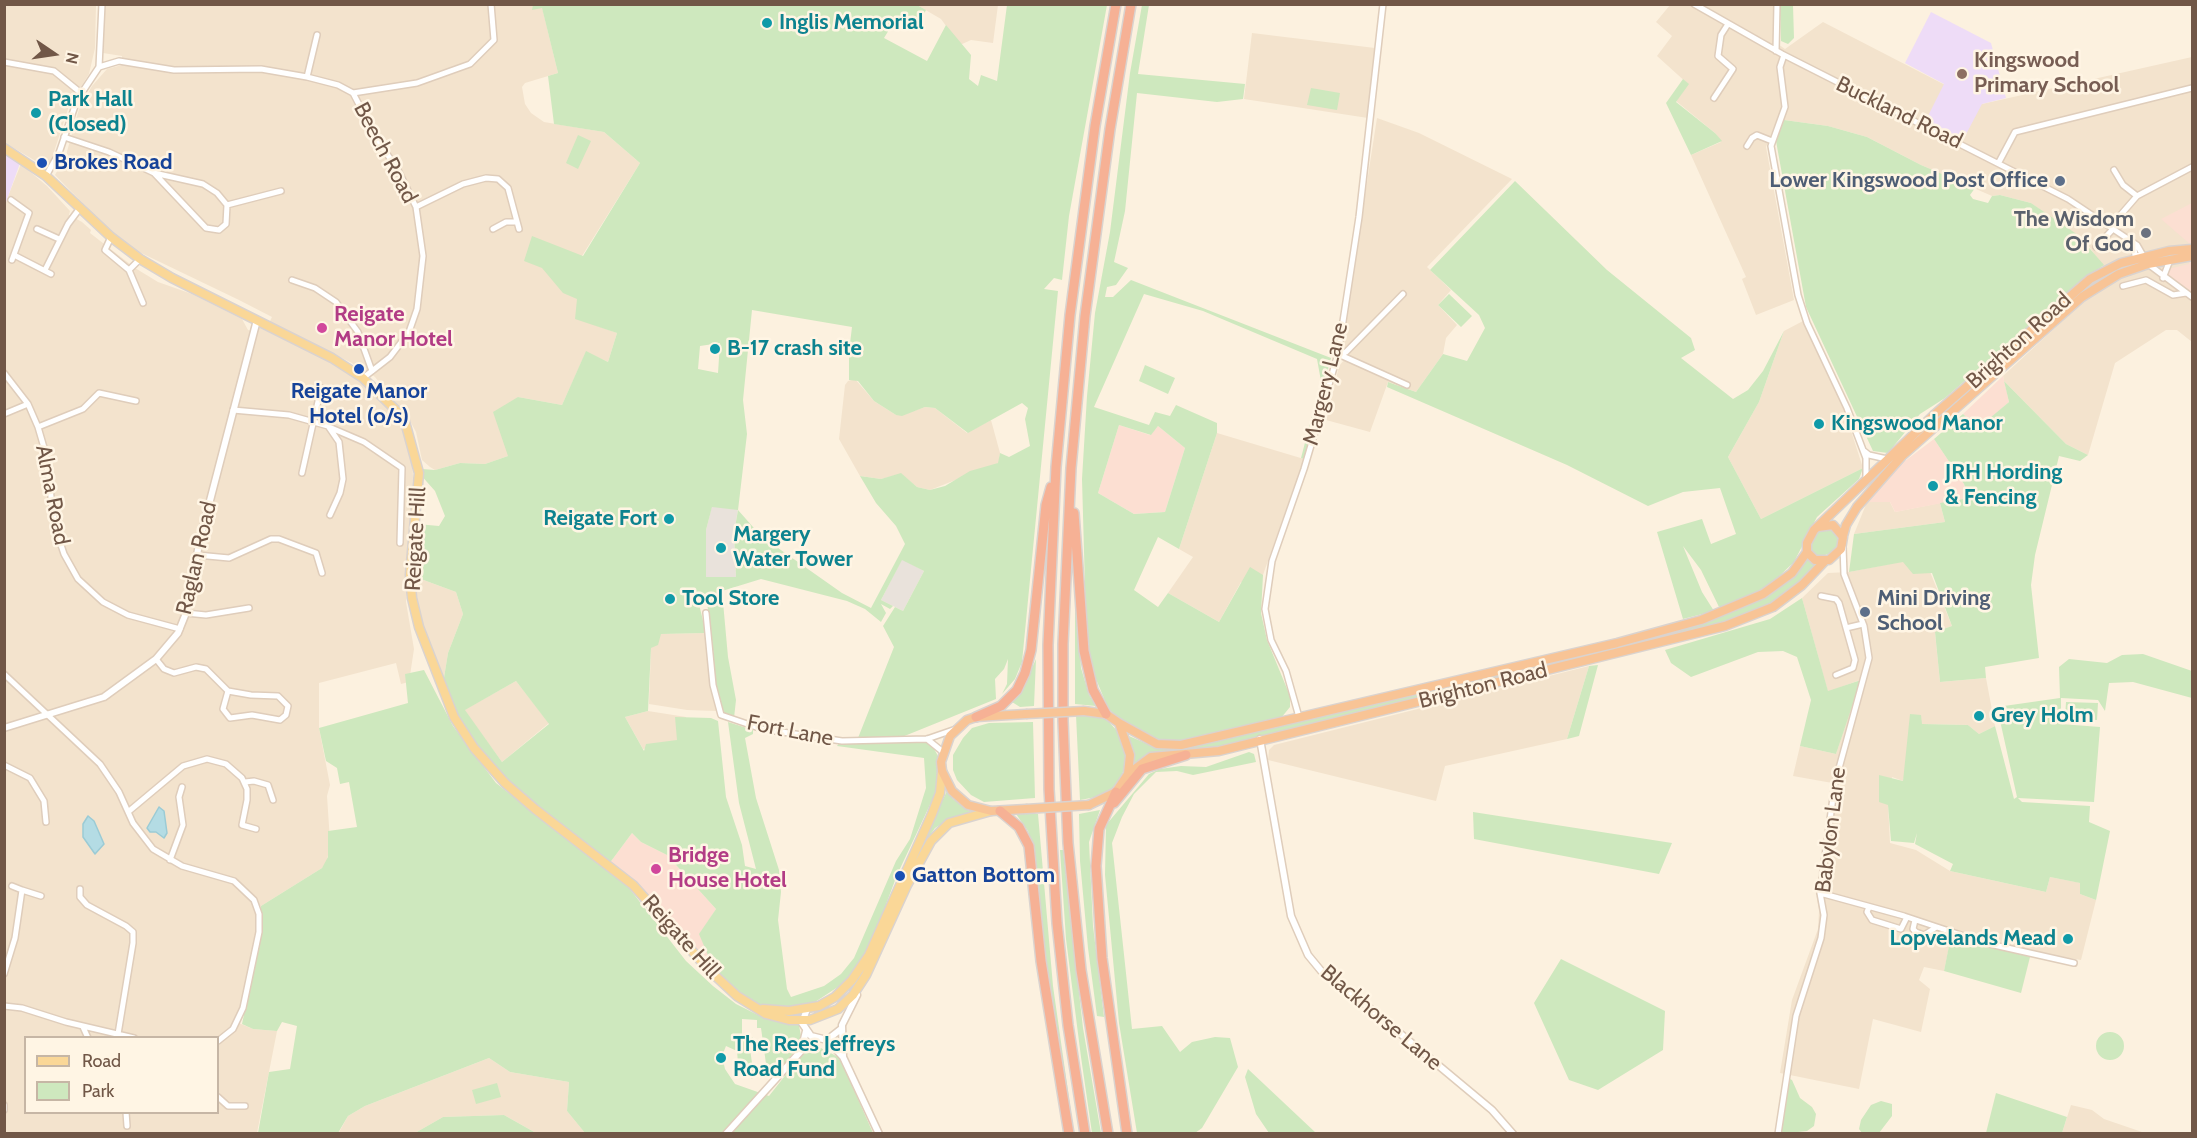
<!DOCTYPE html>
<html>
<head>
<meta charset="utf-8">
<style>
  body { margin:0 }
  #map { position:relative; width:2197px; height:1138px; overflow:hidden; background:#fcf1df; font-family:Cabin,sans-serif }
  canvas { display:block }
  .frame { position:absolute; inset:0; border:6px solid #715747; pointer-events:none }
  .legend { position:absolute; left:24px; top:1036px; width:195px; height:78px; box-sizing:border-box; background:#fff5e4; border:2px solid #c6b6a5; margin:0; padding:8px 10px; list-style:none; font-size:18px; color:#715747 }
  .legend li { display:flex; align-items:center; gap:12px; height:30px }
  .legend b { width:30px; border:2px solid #c6b6a5 }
  .north { position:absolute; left:24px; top:24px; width:60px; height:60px; -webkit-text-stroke:4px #fff5e4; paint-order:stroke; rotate:103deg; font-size:16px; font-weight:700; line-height:24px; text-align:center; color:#715747 }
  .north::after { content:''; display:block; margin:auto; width:21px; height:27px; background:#715747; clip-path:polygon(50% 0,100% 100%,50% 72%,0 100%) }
</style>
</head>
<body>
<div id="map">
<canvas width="2197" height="1138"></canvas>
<div class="frame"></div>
<ul class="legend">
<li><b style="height:8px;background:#fad797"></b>Road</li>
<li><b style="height:16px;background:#cee8be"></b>Park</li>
</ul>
<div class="north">N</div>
</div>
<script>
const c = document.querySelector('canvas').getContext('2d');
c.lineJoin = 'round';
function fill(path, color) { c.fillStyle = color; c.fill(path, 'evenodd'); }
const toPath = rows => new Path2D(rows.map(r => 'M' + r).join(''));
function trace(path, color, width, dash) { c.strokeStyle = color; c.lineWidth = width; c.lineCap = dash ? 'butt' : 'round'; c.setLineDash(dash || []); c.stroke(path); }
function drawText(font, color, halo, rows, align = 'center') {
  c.font = font + ' Cabin,sans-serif'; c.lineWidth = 5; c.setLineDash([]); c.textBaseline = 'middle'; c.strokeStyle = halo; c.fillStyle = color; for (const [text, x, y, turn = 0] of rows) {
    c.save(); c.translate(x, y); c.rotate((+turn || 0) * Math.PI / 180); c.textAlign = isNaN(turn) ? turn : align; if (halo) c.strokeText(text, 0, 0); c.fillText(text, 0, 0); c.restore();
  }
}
const residential = toPath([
  [105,4,533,5,542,7,558,73,525,83,522,87,525,104,531,113,544,122,604,132,640,163,582,256,576,318,617,333,608,362,586,352,562,405,518,397,508,456,485,464,460,463,435,470,430,467,422,460,416,432,409,419,375,377,366,370,363,374,352,363,269,323,272,317,239,300,135,250,107,228,55,175,66,155,79,109,92,86,107,69,122,65,122,56,103,53],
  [4,5,96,5,95,48,89,74,69,106,51,161,46,167,5,143],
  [917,5,998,5,993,43,971,40,960,45,941,19],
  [1670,5,1775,5,1775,42,1785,49,1823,22,1982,104,2192,57,2192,342,2177,330,2166,330,2115,363,2088,455,2066,444,2004,381,2003,376,2083,302,2114,283,2088,245,2031,203,2000,195,1992,196,1921,165,1867,137,1828,126,1784,120,1777,120,1766,147,1794,300,1756,315,1742,279,1746,277,1691,155,1721,142,1715,133,1676,101,1688,84,1657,56,1672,36,1656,22],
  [1252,33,1375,48,1368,118,1244,99],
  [1377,118,1419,133,1512,179,1427,267,1451,290,1438,305,1457,325,1446,338,1443,354,1416,392,1388,382,1370,432,1326,420,1339,366,1345,359,1341,349],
  [21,164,47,186,70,211,69,215,82,222,91,230,90,233,135,268,158,282,192,294,242,319,248,330,257,332,258,327,332,363,362,382,377,395,396,417,405,432,412,456,413,477,406,602,414,649,409,682,401,684,396,663,319,683,319,728,330,785,327,796,330,841,327,862,322,868,261,906,255,912,255,934,240,1007,234,1021,253,1029,277,1031,257,1133,5,1133,4,206],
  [26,1038,218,1038,218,1112,26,1112],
  [1803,321,1843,406,1863,468,1761,519,1728,457,1759,402,1784,331],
  [855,379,874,401,896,415,902,415,925,407,935,408,967,433,991,420,1000,453,999,463,930,490,917,487,901,474,881,479,860,476,839,439,845,385,848,381],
  [1217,433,1304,459,1258,589,1241,582,1219,622,1168,593,1193,557,1179,549],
  [1867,502,1890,502,1895,512,1940,503,1945,522,1854,534],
  [1924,557,1952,626,1935,633,1940,682,1986,678,1995,726,1979,734,1968,725,1921,724,1903,781,1892,777,1888,804,1890,843,1916,850,1950,871,2046,892,2050,877,2081,883,2080,894,2096,900,2081,960,2040,953,1953,929,1944,971,1924,967,1919,980,1930,989,1921,1032,1873,1019,1859,1089,1780,1073,1792,1000,1818,929,1819,911,1816,893,1825,834,1830,834,1838,784,1793,776,1800,746,1836,754,1860,680,1828,692,1802,598,1828,573,1849,572],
  [410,575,456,592,463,614,448,653,442,690,418,622],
  [706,633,711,690,717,711,687,710,649,704,651,648,661,634],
  [1589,666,1567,739,1445,766,1436,801,1268,760,1269,750,1274,745],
  [516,681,549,723,502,762,464,710],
  [648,711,686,717,682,743,643,749,625,717],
  [489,1058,510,1072,569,1082,567,1111,585,1133,536,1133,504,1115,443,1117,415,1133,338,1134,348,1116,365,1106],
  [2071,1105,2092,1110,2104,1119,2142,1132,2062,1133]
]);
const commercial = toPath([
  [2192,203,2192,292,2167,276,2166,273,2168,269,2189,264,2191,245,2161,219],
  [2003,376,2009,402,1978,429,1963,414],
  [1119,425,1150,435,1158,426,1185,448,1165,512,1134,514,1098,493],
  [1934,439,1964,484,1969,498,1895,512,1890,502,1867,502,1901,464],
  [632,833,641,842,667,855,716,909,700,934,713,967,709,970,609,864]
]);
const industrial = toPath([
  [712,506,738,509,734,533,736,577,706,577,706,530],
  [902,559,924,571,903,611,881,600]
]);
const education = toPath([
  [1931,12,1991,43,2006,98,1982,104,1963,140,1926,120,1944,84,1905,63],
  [5,154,20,163,5,205]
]);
const green = toPath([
  [533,5,917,5,926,10,917,27,911,29,895,20,884,38,927,61,946,25,971,55,969,79,978,86,981,75,997,81,1007,5,1107,5,1069,216,1062,280,1054,278,1044,289,1058,291,1022,662,1015,679,1002,694,1007,684,1008,659,1004,669,995,679,996,699,902,737,858,738,894,647,883,626,895,607,903,611,924,571,902,560,881,600,893,606,890,609,881,604,886,613,881,622,865,609,847,601,761,579,722,591,728,657,736,700,734,718,723,714,714,689,714,658,706,594,697,596,706,633,661,634,658,645,651,648,648,711,625,717,644,751,646,744,677,740,675,717,711,718,718,721,726,797,742,845,745,866,756,869,739,803,728,722,753,730,753,734,745,738,756,798,779,870,781,892,778,920,787,989,791,997,824,986,841,974,854,958,896,861,910,839,926,788,924,758,837,746,840,742,927,741,932,745,938,756,936,792,897,875,878,926,857,968,844,983,815,1002,800,1006,759,1009,709,970,713,967,699,934,716,909,667,855,641,842,632,833,609,864,535,809,474,748,442,690,448,653,463,614,456,592,410,575,417,524,439,526,445,516,435,491,419,473,422,469,435,470,460,463,485,464,508,456,493,412,518,397,562,405,586,351,608,362,617,333,575,319,577,299,563,293,542,268,524,261,532,236,583,256,640,163,604,132,554,124,548,76,558,73,542,8,532,10],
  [752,310,852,327,849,352,849,380,858,381,874,401,896,415,902,416,925,407,935,408,968,433,1022,403,1028,408,1025,419,1030,446,1009,457,1000,453,998,463,970,471,945,486,930,490,917,487,901,473,881,479,860,476,876,503,896,526,905,544,871,608,842,593,761,536,738,510,747,434,743,400],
  [720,343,718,373,698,369,700,346],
  [712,507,738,510,734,533,736,577,706,577,706,530],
  [516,681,549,724,502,762,465,710],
  [1142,5,1149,5,1138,74,1245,84,1243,99,1217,102,1137,93,1125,211,1114,262,1128,268,1116,285,1107,287,1105,297,1113,297,1131,280,1331,358,1304,459,1301,458,1321,381,1317,359,1203,311,1144,294,1094,407,1149,425,1155,412,1170,416,1176,405,1217,423,1217,433,1179,549,1158,537,1134,590,1158,607,1168,593,1219,622,1250,567,1263,575,1261,613,1267,640,1290,696,1290,707,1281,718,1180,742,1154,739,1123,722,1108,708,1091,667,1086,623,1082,479,1087,396,1095,313,1110,232,1130,73],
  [1119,425,1151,435,1158,426,1185,448,1165,512,1134,514,1098,493],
  [1780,5,1793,5,1794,38,1788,44,1781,41],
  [1683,79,1689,84,1676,102,1715,133,1722,141,1691,155,1666,103],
  [1311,88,1340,93,1337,110,1307,105],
  [1784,120,1828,126,1867,137,1921,165,1975,188,1970,195,1973,199,1988,203,1992,196,2000,195,2031,203,2078,235,2104,265,2077,284,1945,398,1920,414,1888,453,1873,451,1806,307,1776,141],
  [578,135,591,141,578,169,566,163],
  [1515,181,1607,270,1691,338,1695,350,1681,358,1733,399,1748,390,1763,371,1784,331,1759,402,1728,457,1761,519,1863,468,1859,479,1817,517,1794,562,1770,585,1738,601,1719,607,1701,570,1683,546,1702,592,1714,611,1683,619,1657,532,1702,519,1711,544,1736,534,1720,488,1683,492,1648,506,1567,465,1387,387,1388,382,1416,392,1443,354,1467,361,1485,328,1479,315,1430,270],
  [1449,294,1472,316,1461,327,1438,305],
  [1145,365,1175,378,1168,394,1139,381],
  [2004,381,2066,444,2088,455,2080,461,2059,456,2035,555,2031,585,2039,658,1985,667,1986,678,1940,682,1935,632,1952,626,1932,573,1913,574,1903,562,1849,572,1854,534,1945,522,1940,503,1969,498,1964,484,1934,439,1963,414,1978,428,2009,402],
  [1831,528,1838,535,1837,546,1833,552,1817,558,1810,547,1815,534,1821,529],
  [1807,558,1816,565,1798,584,1774,602,1744,617,1220,747,1159,752,1145,755,1133,765,1129,736,1157,748,1174,750,1206,744,1690,628,1739,609,1767,595,1787,582],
  [1075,588,1081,668,1089,695,1096,706,1075,704],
  [1802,598,1828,691,1861,680,1836,754,1800,746,1811,700,1797,657,1783,651,1758,652,1691,677,1671,663,1665,650,1770,619],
  [2143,654,2192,671,2192,698,2133,682,2109,683,2105,711,2098,700,2061,698,2061,724,2100,727,2094,802,2018,798,2022,802,2090,806,2089,822,2110,831,2096,900,2080,894,2080,883,2050,877,2046,892,1950,871,1953,864,1915,844,1917,833,1914,843,1891,841,1888,805,1879,802,1879,775,1903,781,1910,714,1921,715,1922,724,1968,725,1979,734,1995,726,2014,799,2017,797,1997,707,2060,698,2059,667,2069,659,2107,663,2122,655],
  [1036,659,1034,706,1020,707,1012,702,1025,684],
  [1598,665,1579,736,1567,739,1589,666],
  [424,670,453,726,496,783,629,888,686,961,713,986,736,1004,760,1016,799,1025,802,1042,773,1078,768,1078,761,1028,757,1028,757,1020,742,1019,742,1040,753,1037,749,1042,754,1077,752,1079,744,1071,738,1063,737,1051,726,1046,722,1056,725,1069,735,1084,769,1096,803,1053,817,1046,840,1058,873,1133,585,1133,567,1111,569,1082,510,1072,489,1058,365,1106,348,1116,338,1133,258,1133,269,1072,290,1069,297,1026,282,1022,277,1031,253,1029,242,1024,260,939,261,906,322,868,328,857,328,831,357,827,349,782,340,784,337,768,326,761,319,728,408,703,405,674],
  [2066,702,2098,703,2097,720,2065,719],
  [1076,715,1096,715,1107,720,1121,735,1127,752,1126,766,1121,776,1112,789,1096,797,1080,800],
  [1033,722,1035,798,984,802,971,795,957,780,953,770,953,755,963,738,972,728,989,723],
  [1249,752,1254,754,1256,762,1193,775,1177,771,1156,772,1134,794,1122,817,1112,843,1132,1029,1162,1026,1180,1052,1192,1042,1215,1037,1230,1038,1238,1067,1202,1128,1195,1133,1137,1133,1119,1023,1105,875,1106,825,1149,774,1160,769,1181,766,1206,767],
  [947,791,953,799,971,812,953,817,935,828,924,844,922,843],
  [1100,810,1089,842,1093,926,1104,1017,1097,1016,1088,948,1080,861,1079,814],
  [1473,812,1672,843,1659,874,1474,839],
  [1016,814,1038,814,1053,986,1074,1133,1049,986,1033,849,1028,831],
  [1060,850,1063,850,1083,1028,1101,1133,1092,1133,1081,1057,1066,939],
  [1951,936,2030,957,2021,993,1944,971],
  [1561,959,1665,1011,1663,1050,1598,1090,1569,1080,1534,1003],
  '2096 1046a14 14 0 1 1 28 0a14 14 0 1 1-28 0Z',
  [1248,1069,1316,1133,1269,1133,1256,1114,1245,1077],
  [1788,1078,1792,1080,1800,1098,1812,1107,1816,1114,1814,1126,1807,1131,1780,1134],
  [497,1083,501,1097,476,1104,472,1090],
  [1996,1093,2067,1117,2062,1133,1986,1133],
  [1881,1101,1892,1104,1892,1116,1879,1133,1862,1133,1859,1129,1861,1120,1871,1105],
  [504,1115,536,1133,415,1133,443,1117]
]);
const water = toPath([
  [159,807,164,811,167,833,164,838,156,832,150,832,147,828,159,807],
  [88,816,94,821,104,844,95,854,83,837,83,824,88,816]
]);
const minor = toPath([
  [1694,4,1782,54,2068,199,2137,245,2148,264,2192,297],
  [1776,51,1777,4],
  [1784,55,1780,67,1785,107,1771,146,1798,295,1807,323,1847,408,1866,458,1866,479],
  [4,62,54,71,81,93],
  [99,67,119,61,174,70,261,69,307,77,338,85,353,93,379,143,397,168,416,207,423,256,417,309,409,332,390,357,363,378],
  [307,77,317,35],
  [353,93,417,83,470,64,494,40,491,4],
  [1714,98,1733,69,1718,56,1721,35,1728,24],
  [64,137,109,152,154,173],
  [1747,146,1752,138,1757,135,1772,141],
  [1999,162,2015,132,2192,88],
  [2114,170,2123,185,2137,196],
  [154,173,203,184,217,193,227,205,226,224,219,230,206,228,154,173],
  [46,176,59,153,77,100,99,67,102,4],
  [11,200,29,213,12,260],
  [227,205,281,191],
  [416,207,463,184,486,178,498,179,508,188,519,229],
  [2111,226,2137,196,2192,167],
  [37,229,59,239],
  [493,229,506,222,517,222],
  [111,237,105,250,129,270],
  [2133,243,2135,255,2141,256],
  [2096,247,2114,228],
  [14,255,51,274],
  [140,259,129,270,143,303],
  [45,270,68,224,80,208],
  [2163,278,2170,260],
  [292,280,315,288,336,302,358,332,372,371],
  [2123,286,2146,280,2173,295,2186,293],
  [1338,354,1346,352,1403,294],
  [1338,354,1407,385],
  [4,373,28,404,38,427,45,451,55,527,64,554,78,579,103,602,128,615,180,629],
  [233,410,289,415,328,426,339,442,343,479,340,493,330,515],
  [4,414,28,404],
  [38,427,83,409,99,393,136,401],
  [329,427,364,442,402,468,400,543],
  [1864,451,1869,455,1887,459],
  [302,473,321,388],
  [197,555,229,558,271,539,279,539,316,553,322,573],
  [1821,596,1836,599,1839,603,1855,660,1853,668,1836,675],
  [186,613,206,615,249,608],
  [706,613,713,685,721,715,762,729,842,741,927,739,956,729],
  [1846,628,1863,624],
  [156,659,164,669,174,673,196,667,206,669,228,691],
  [4,674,100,764,119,792,133,823,153,849,182,866,234,881,254,900,259,914,259,932,243,1008,233,1029,218,1041],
  [228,691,251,695,278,696,288,706,286,715,280,720,252,715,230,718,223,709,228,691],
  [1299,717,1286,671,1271,640,1265,609,1272,561,1304,469,1338,354,1359,217,1383,4],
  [927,739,943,752],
  [4,765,30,778,44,801,46,822],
  [245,782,254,781,268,785,273,800],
  [128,812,183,766,207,759,226,764,242,778,247,789,247,800,242,825,256,829],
  [170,860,183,825,179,797,182,787],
  [80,889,80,897,87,905,126,926,133,932,133,943,118,1034],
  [22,890,41,896],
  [1820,893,1904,916,1985,943,2074,963],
  [1869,907,1867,912,1872,920,1901,929,1907,917],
  [1915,920,1913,929,1916,932,1924,935,1935,928],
  [4,974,15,938,22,890,12,886],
  [4,1006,22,1008,66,1022,134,1038],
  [83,1027,88,1038],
  [218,1097,228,1106,245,1106],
  [4,1105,4,1110],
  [126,1112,127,1126],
  [1778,1134,1796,1016,1821,938,1824,915,1820,893,1835,783,1869,658,1864,626,1844,574,1843,547]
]);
const tertiary = toPath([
  [4,728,104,697,156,659,178,633,186,613,200,539,257,320],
  [1260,739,1291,916,1308,955,1322,972,1366,1005,1492,1110,1513,1134],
  [807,1009,802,1023,811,1036,827,1040,841,1029],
  [827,1040,843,1057,879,1134],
  [843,1057,842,1025,857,995],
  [726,1134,801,1051,806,1031]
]);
const primary = toPath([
  [4,148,46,176,111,237,140,259,172,278,332,358,363,378,404,418,419,473,410,575,412,598,419,627,454,717,474,748,505,783,535,809,633,885,709,970,737,996,766,1014,789,1020,810,1020,838,1009,853,995,866,975,907,885,931,841,949,823,991,811],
  [763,1009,789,1011,819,1006,835,997,852,980,869,955,932,814,940,793,942,771]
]);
const trunk = toPath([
  [1818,527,1833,525,1843,537,1841,549,1829,560,1815,560,1807,552,1807,543,1814,530,1934,415,2090,279,2121,263,2169,251,2192,249],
  [1843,536,1846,525,1857,507,1902,456,2082,297,2119,274,2148,264,2192,256],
  [1084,711,1106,714,1119,723,1130,755,1128,774,1116,792,1089,805],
  [1119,723,1157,744,1181,745,1617,643,1701,620,1763,594,1792,573,1807,552],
  [1128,774,1151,757,1219,751,1725,626,1773,607,1802,585,1824,562],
  [1026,809,991,811,968,805,952,791,942,771,941,762,950,736,967,720,976,717,1026,714]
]);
const motorway = toPath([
  [1074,513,1084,651,1093,690,1106,714],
  [976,717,1001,706,1017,690,1025,673,1031,650,1046,505,1051,487],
  [1116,792,1099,829,1096,866,1102,958,1127,1134],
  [1114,803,1142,769,1186,755],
  [1000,811,1019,827,1029,846,1041,961,1069,1134],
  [1085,1134,1068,1025,1057,923,1049,789,1048,645,1056,467,1070,315,1095,126,1116,4],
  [1108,1134,1081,970,1068,843,1063,721,1063,644,1071,468,1085,316,1110,129,1131,4]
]);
const trunkBridge = toPath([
  [1026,714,1084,711],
  [1026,809,1089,805]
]);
const markers = [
  [767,23,6,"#0f9aa8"],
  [1962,74,6,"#8d6e63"],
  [36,113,6,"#0f9aa8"],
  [42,163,6,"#1a4fb4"],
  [2060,181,6,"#5c6f8a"],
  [2146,233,6,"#6b7280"],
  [322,328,6,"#d1479c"],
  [715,349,6,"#0f9aa8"],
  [359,369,6,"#1a4fb4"],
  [1819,424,6,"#0f9aa8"],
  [1933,486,6,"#0f9aa8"],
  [669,519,6,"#0f9aa8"],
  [721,548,6,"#0f9aa8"],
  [670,599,6,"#0f9aa8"],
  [1865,612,6,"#5c6f8a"],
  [1979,716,6,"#0f9aa8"],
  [656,869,6,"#d1479c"],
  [900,876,6,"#1a4fb4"],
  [2068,939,6,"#0f9aa8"],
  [721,1058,6,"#0f9aa8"]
];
const cultureNames = [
  ["Inglis Memorial",779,23],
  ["Park Hall",48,100],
  ["(Closed)",48,125],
  ["B-17 crash site",727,349],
  ["Kingswood Manor",1831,424],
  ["JRH Hording",1945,473],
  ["& Fencing",1945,498],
  ["Reigate Fort",657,519,"right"],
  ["Margery",733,535],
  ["Water Tower",733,560],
  ["Tool Store",682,599],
  ["Grey Holm",1991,716],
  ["Lopvelands Mead",2056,939,"right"],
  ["The Rees Jeffreys",733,1045],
  ["Road Fund",733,1070]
];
const educationNames = [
  ["Kingswood",1974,61],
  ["Primary School",1974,86]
];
const streetNames = [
  ["Buckland Road",1899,113,26],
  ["Beech Road",385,153,62],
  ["Brighton Road",2019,341,-42],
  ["Margery Lane",1326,384,-76],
  ["Alma Road",52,495,79],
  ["Reigate Hill",416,539,-87],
  ["Raglan Road",197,558,-77],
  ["Brighton Road",1483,686,-14],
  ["Fort Lane",790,731,11],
  ["Babylon Lane",1831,830,-83],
  ["Reigate Hill",681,937,48],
  ["Blackhorse Lane",1381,1018,40]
];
const transitNames = [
  ["Brokes Road",54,163],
  ["Reigate Manor",359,392,"center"],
  ["Hotel (o/s)",359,417,"center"],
  ["Gatton Bottom",912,876]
];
const serviceNames = [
  ["Lower Kingswood Post Office",2048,181],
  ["Mini Driving",1877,599,"left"],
  ["School",1877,624,"left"]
];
const worshipNames = [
  ["The Wisdom",2134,220],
  ["Of God",2134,245]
];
const hotelNames = [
  ["Reigate",334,315],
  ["Manor Hotel",334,340],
  ["Bridge",668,856],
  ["House Hotel",668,881]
];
fill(residential, '#f3e3cd');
fill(commercial, '#fcdfd2');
fill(industrial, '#e9e2db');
fill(education, '#eedcf7');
fill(green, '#cee8be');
fill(water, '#b4dce4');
trace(water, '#9bcbd5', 1.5);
trace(minor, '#dfcdbb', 8);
trace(tertiary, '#dfcdbb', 9);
trace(primary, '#dad3cf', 11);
trace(trunk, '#dad3cf', 11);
trace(motorway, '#dad3cf', 12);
trace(minor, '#fff', 5);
trace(tertiary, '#fff', 6);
trace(primary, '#fad797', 8);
trace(trunk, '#f8c496', 8);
trace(motorway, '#f6b195', 9);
trace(trunkBridge, '#dad3cf', 11, []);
trace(trunkBridge, '#f8c496', 8);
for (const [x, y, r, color] of markers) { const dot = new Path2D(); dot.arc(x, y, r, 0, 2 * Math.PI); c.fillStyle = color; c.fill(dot); trace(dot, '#fff5e4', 2); }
drawText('bold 22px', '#0d838f', '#fff5e4', cultureNames, 'left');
drawText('bold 22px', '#785e54', '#fff5e4', educationNames, 'left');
drawText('22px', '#715747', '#fff5e4', streetNames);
drawText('bold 22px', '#164399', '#fff5e4', transitNames, 'left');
drawText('bold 22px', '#4e5e75', '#fff5e4', serviceNames, 'right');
drawText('bold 22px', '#5b616d', '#fff5e4', worshipNames, 'right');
drawText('bold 22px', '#b23c85', '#fff5e4', hotelNames, 'left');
</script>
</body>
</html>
